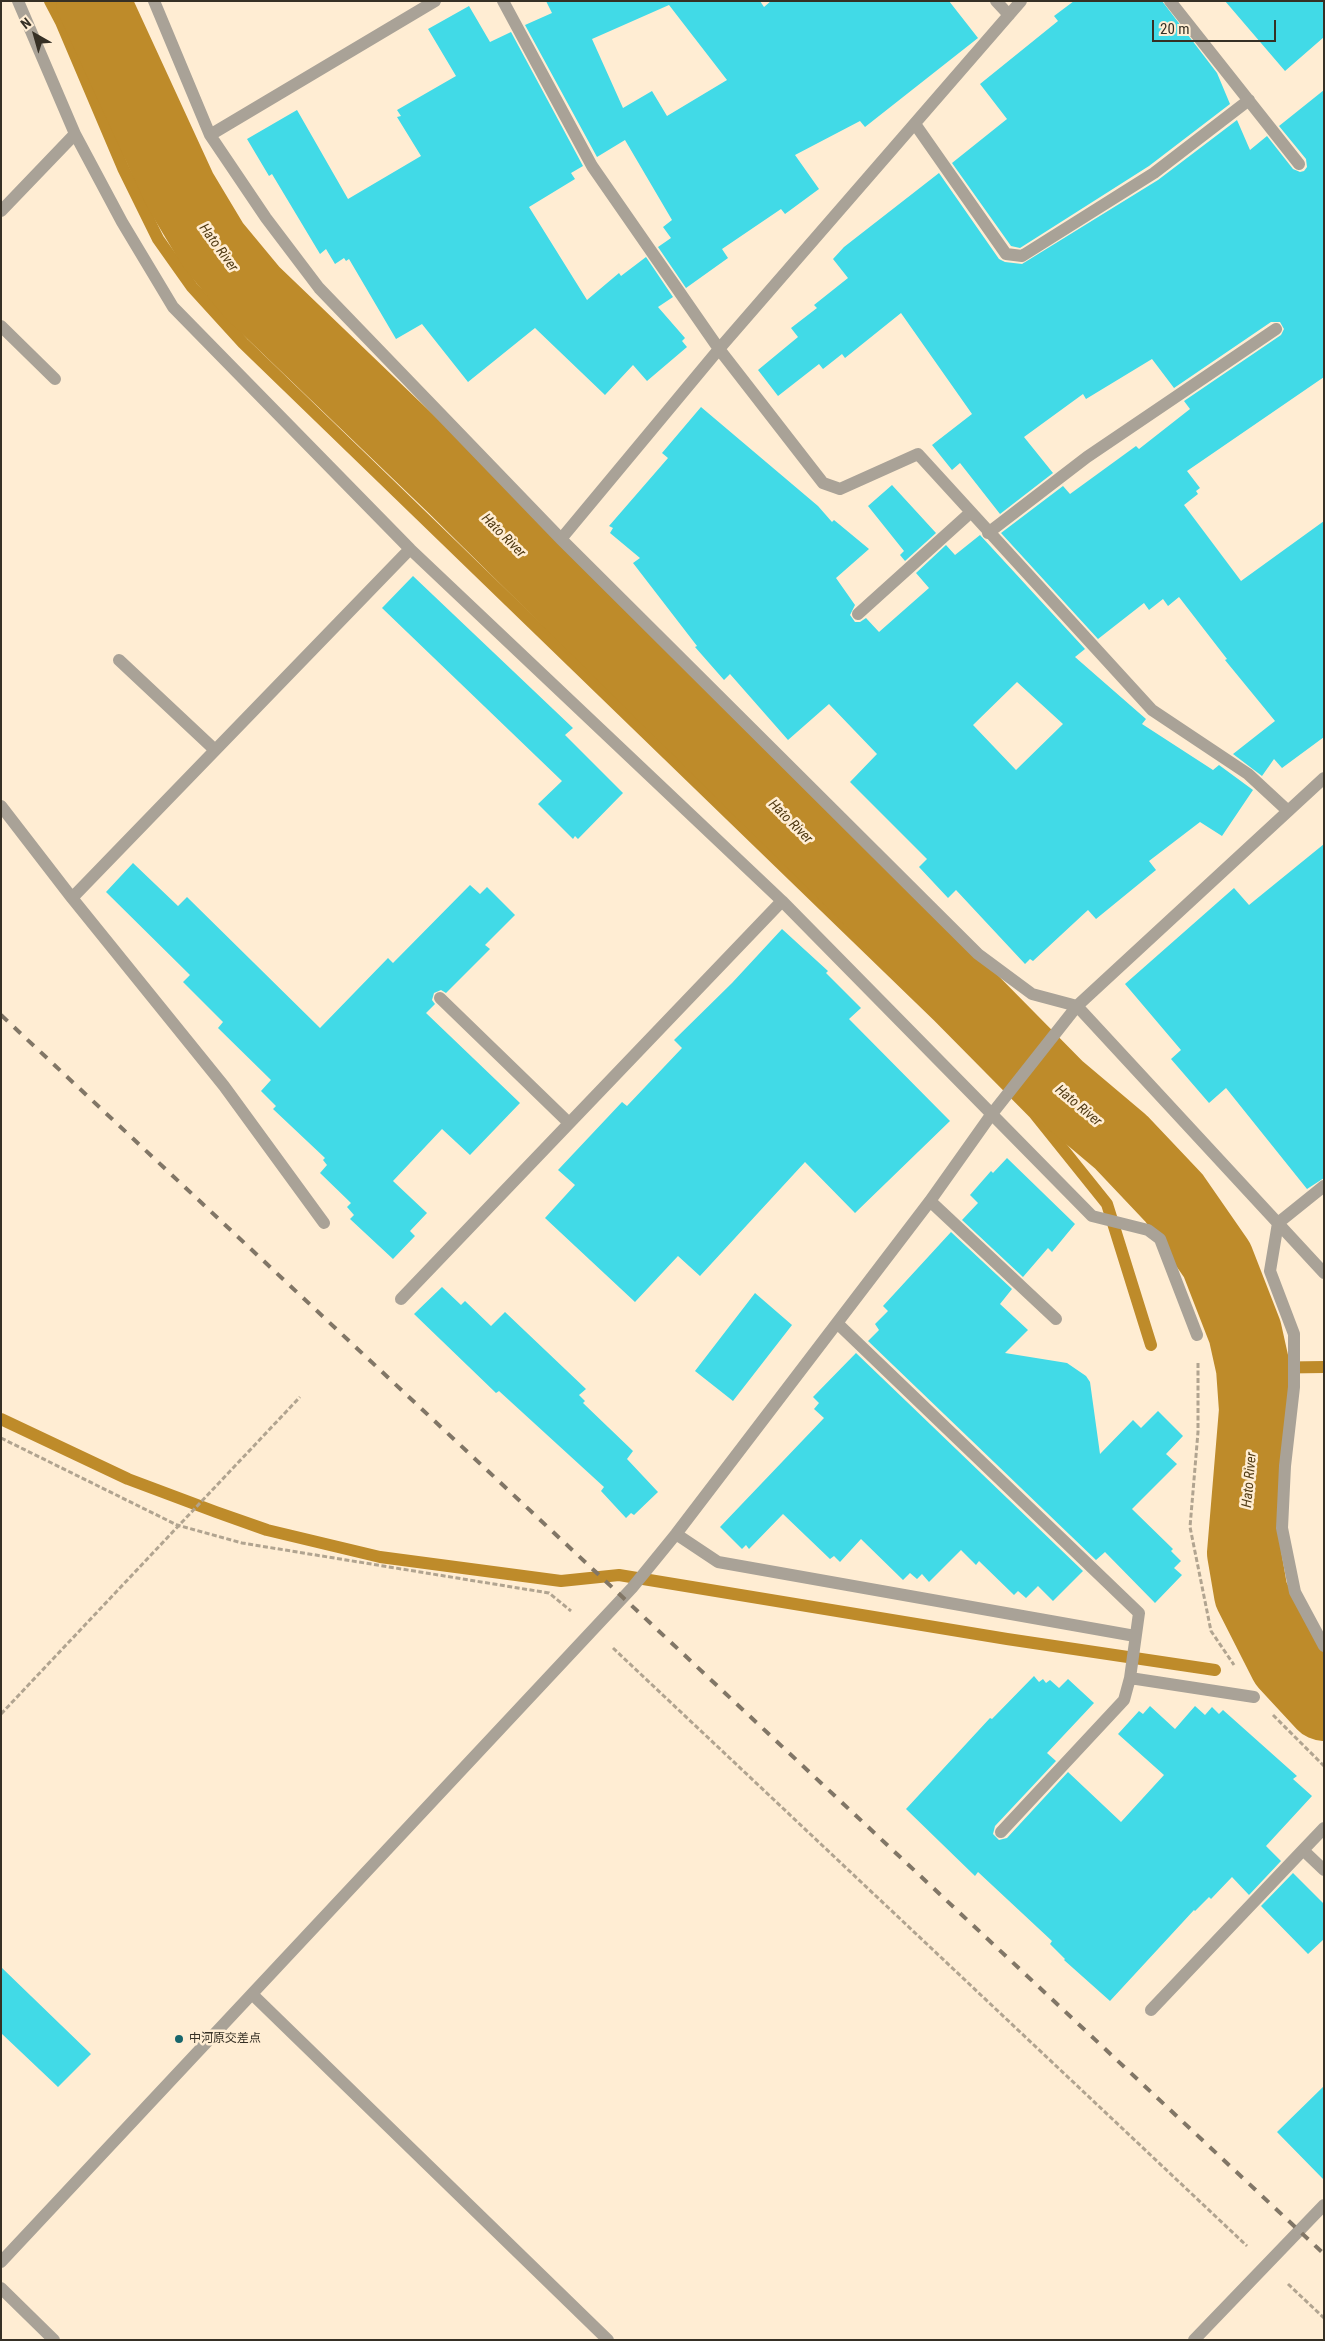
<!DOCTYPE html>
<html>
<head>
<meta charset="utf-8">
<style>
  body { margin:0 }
  #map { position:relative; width:1325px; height:2341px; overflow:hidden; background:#ffedd3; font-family:"Roboto Condensed",sans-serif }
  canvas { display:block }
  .frame { position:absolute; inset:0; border:2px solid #363025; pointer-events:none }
  .north { position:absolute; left:10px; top:10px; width:50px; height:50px; -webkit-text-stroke:4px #ffedd3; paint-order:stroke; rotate:322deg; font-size:14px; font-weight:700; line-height:20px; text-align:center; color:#363025 }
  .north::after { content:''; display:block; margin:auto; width:18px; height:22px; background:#363025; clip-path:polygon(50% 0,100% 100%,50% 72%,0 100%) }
  .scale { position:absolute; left:1152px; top:20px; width:124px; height:22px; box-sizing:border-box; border:2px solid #363025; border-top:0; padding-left:6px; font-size:15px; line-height:18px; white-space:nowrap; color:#363025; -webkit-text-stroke:4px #ffedd3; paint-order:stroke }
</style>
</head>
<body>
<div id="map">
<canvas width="1325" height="2341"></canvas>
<div class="frame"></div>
<div class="north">N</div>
<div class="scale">20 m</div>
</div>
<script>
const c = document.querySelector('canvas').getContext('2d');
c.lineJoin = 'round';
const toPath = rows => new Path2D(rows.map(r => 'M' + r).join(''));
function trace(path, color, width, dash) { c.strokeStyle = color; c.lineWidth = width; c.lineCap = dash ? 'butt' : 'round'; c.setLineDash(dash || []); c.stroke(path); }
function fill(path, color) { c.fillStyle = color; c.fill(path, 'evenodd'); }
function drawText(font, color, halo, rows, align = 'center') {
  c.font = font + ' "Roboto Condensed","Noto Sans JP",sans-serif'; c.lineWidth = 5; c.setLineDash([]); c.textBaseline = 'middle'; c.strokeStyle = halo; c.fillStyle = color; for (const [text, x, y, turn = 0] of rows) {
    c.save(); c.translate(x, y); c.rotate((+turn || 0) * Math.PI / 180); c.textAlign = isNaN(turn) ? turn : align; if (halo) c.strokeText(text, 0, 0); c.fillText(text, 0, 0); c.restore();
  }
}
const stream = toPath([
  [50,1,61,22,123,168,158,239,192,287,243,343,938,1016,1034,1113,1107,1204,1151,1345],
  [1253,1368,1324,1367],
  [1,1419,128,1479,216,1512,267,1530,380,1557,561,1581,619,1575,1007,1639,1215,1670],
  [1270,1675,1300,1678]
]);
const river = toPath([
  [93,1,180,190,213,245,252,292,454,486,844,872,1057,1088,1121,1142,1174,1198,1217,1260,1245,1332,1253,1368,1256,1410,1244,1553,1251,1594,1286,1663,1324,1704]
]);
const building = toPath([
  [546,1,760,1,764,7,771,1,949,1,978,38,865,127,860,121,795,155,819,189,785,214,781,209,722,249,728,258,686,288,658,247,671,238,663,227,672,220,625,140,597,157,525,25,552,13],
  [669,5,727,80,667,116,652,91,623,108,592,39],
  [1074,1,1162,1,1217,73,1230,104,1149,166,1020,248,1011,246,952,163,1007,119,980,84,1058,21,1054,16],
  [1225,1,1324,1,1324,37,1285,71],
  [469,6,490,42,511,32,583,166,571,173,575,179,529,207,587,300,619,273,621,276,646,257,673,297,658,307,685,338,682,341,687,347,647,381,633,365,605,395,535,328,468,382,422,324,396,339,349,259,346,261,344,258,335,264,326,249,320,254,272,174,269,176,247,139,297,110,348,199,421,156,397,117,401,116,397,110,456,76,428,29],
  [1324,90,1324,377,1187,471,1200,488,1196,491,1198,494,1184,505,1241,581,1324,521,1324,737,1282,768,1274,759,1262,776,1233,754,1275,721,1225,660,1227,659,1179,597,1168,606,1163,599,1149,610,1144,603,1098,639,1001,533,1063,486,1070,494,1136,446,1139,449,1190,409,1184,401,1281,335,1284,329,1280,322,1271,322,1174,388,1152,359,1086,399,1083,394,1024,437,1053,473,1000,514,960,463,952,470,932,445,972,414,901,313,845,358,842,354,823,369,819,364,778,396,758,370,798,337,791,328,817,308,814,305,848,278,833,259,844,247,939,173,999,259,1005,262,1022,264,1158,180,1237,120,1250,150,1267,136,1293,169,1300,172,1304,171,1307,167,1306,159,1279,126],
  [701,407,818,506,832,522,834,520,869,549,836,578,855,605,850,615,855,622,860,622,866,618,879,632,929,588,916,573,946,545,955,555,980,535,1085,649,1075,657,1146,719,1142,724,1213,770,1219,765,1253,790,1222,836,1200,822,1149,861,1156,870,1096,919,1088,910,1033,961,1030,959,1025,964,956,890,948,898,919,867,927,859,850,782,877,754,829,704,788,740,730,674,724,680,695,647,697,646,633,563,640,558,610,533,613,528,609,526,668,458,662,453],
  [1017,682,1063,724,1016,770,973,725],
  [892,485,936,533,905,561,900,555,904,551,868,506],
  [413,576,573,728,565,735,623,793,578,839,575,836,573,839,538,804,562,781,382,608],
  [1324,844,1324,1178,1307,1189,1226,1088,1209,1103,1171,1059,1181,1050,1125,984,1234,888,1249,905],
  [133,863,178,906,187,897,320,1028,388,958,393,963,470,885,480,894,487,887,515,915,485,945,490,949,446,993,441,990,434,993,432,1000,435,1004,426,1013,520,1103,470,1155,442,1129,393,1181,427,1213,410,1231,415,1236,393,1259,350,1219,354,1215,347,1207,351,1203,320,1173,327,1165,323,1160,325,1158,273,1109,276,1106,261,1091,271,1080,218,1028,223,1022,183,982,190,975,106,892],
  [782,929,828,971,826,973,861,1008,849,1019,950,1121,855,1213,805,1162,700,1276,678,1256,635,1302,545,1218,575,1185,558,1170,622,1102,627,1106,682,1048,674,1040,732,983],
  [1007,1158,1075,1224,1052,1252,1048,1248,1023,1277,962,1220,978,1203,970,1195,991,1171,993,1173],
  [951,1232,1012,1289,1000,1304,1028,1330,1005,1353,1067,1363,1086,1376,1090,1382,1100,1454,1133,1420,1141,1428,1158,1411,1183,1436,1166,1454,1177,1464,1132,1509,1173,1549,1171,1551,1181,1561,1174,1568,1182,1575,1155,1603,1105,1552,1096,1560,868,1341,879,1330,875,1324,888,1311,883,1306],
  [442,1287,461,1305,465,1301,491,1326,505,1312,586,1389,579,1395,585,1401,583,1403,633,1451,627,1459,658,1492,634,1515,631,1513,626,1518,601,1491,604,1487,499,1391,496,1393,414,1314],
  [755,1293,792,1325,733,1401,695,1371],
  [856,1353,1083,1571,1053,1601,1038,1586,1026,1598,1018,1591,1014,1595,979,1561,976,1565,961,1550,929,1582,922,1574,917,1579,910,1573,903,1580,861,1539,840,1562,834,1556,830,1559,783,1514,749,1549,746,1545,742,1549,720,1527,824,1418,814,1409,819,1403,813,1397],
  [1034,1676,1039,1682,1043,1679,1046,1683,1050,1680,1059,1688,1068,1679,1094,1703,1047,1753,1056,1761,995,1826,993,1834,999,1840,1007,1838,1068,1772,1121,1822,1164,1775,1118,1734,1139,1711,1143,1714,1150,1706,1175,1729,1195,1706,1205,1715,1212,1707,1219,1714,1223,1710,1297,1776,1293,1779,1312,1796,1266,1846,1281,1861,1249,1895,1232,1877,1211,1899,1209,1897,1195,1911,1194,1910,1110,2001,1064,1960,1065,1959,1050,1944,1052,1941,978,1872,975,1876,906,1809,990,1718,992,1719],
  [1293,1873,1324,1904,1324,1939,1308,1954,1261,1906],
  [1,1967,91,2054,58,2087,1,2033],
  [1324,2086,1324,2180,1277,2132]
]);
const path = toPath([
  [1198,1363,1198,1432,1190,1527,1211,1631,1234,1665],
  [1,1438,177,1525,242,1543,549,1593,571,1611],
  [613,1648,1247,2246],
  [1,1714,300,1397],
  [1273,1715,1324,1766],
  [1288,2284,1324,2318]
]);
const minor = toPath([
  [18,1,75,134],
  [154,1,210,135,266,218,319,288,561,539,978,954,1032,994,1077,1006,1324,1273],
  [503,1,592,166,719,349,823,483,840,489,918,454,1152,710,1248,774,1288,811],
  [996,1,1009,15],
  [1170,1,1299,164],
  [915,124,1006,254,1022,256,1154,173,1249,100],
  [210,135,435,1],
  [1,211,75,134,122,222,173,307,410,549],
  [1,326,55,379],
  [988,533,1087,457,1276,329],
  [561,539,719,349,1021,1],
  [858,614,970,513],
  [119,660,215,750],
  [1,806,72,898,224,1086,324,1223],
  [72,898,410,549,782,901,1092,1216,1148,1230,1160,1239,1197,1335],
  [440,998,569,1123],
  [1324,1186,1278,1223,1270,1271,1294,1334,1294,1387,1285,1466,1282,1528,1295,1592,1324,1646],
  [930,1201,1056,1319],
  [401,1299,782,901],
  [837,1323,1139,1613,1130,1678,1254,1697],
  [676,1534,718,1562,1135,1636],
  [1001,1832,1124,1700,1130,1678],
  [1303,1850,1324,1828],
  [253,1995,608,2340],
  [1151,2010,1303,1850,1324,1870],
  [1,2262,632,1588,676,1534,930,1201,991,1115,1077,1006,1324,778],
  [1,2288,54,2340],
  [1194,2340,1324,2205]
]);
const rail = toPath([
  [1,1015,1324,2254]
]);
const markers = [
  [179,2039,5,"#18666c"]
];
const poiNames = [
  ["中河原交差点",189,2039]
];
const waterNames = [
  ["Hato River",218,248,54],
  ["Hato River",503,536,45],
  ["Hato River",790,822,45],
  ["Hato River",1078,1106,40],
  ["Hato River",1250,1480,-85]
];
trace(stream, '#be8b2a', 12);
trace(river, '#be8b2a', 74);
fill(building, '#41dae7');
trace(path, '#b1a490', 3, [5, 2.5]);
trace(minor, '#a9a297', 12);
trace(rail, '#817666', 4, [9, 9]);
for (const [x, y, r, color] of markers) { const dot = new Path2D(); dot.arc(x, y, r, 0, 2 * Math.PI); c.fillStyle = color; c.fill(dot); trace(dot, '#ffedd3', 2); }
drawText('12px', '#363025', '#ffedd3', poiNames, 'left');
drawText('italic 14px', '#503a13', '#ffedd3', waterNames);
</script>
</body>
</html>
